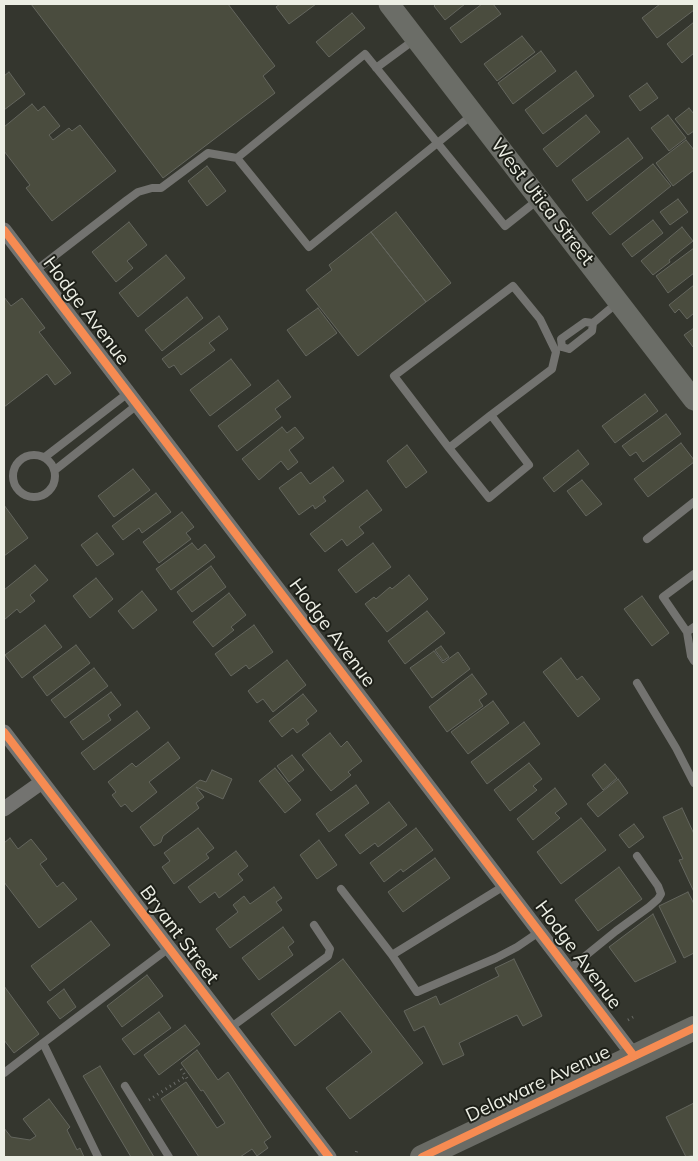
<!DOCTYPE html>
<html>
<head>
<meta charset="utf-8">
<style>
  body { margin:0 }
  #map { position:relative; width:698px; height:1161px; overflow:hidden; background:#34362e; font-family:Mulish,sans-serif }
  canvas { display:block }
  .frame { position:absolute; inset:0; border:5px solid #eceee4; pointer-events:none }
</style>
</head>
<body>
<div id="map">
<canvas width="698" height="1161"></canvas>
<div class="frame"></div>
</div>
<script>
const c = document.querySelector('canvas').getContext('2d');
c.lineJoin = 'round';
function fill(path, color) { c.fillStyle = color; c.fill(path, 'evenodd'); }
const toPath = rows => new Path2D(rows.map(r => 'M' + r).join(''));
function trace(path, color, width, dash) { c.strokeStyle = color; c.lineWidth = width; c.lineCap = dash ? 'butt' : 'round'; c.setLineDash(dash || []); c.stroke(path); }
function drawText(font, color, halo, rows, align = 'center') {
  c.font = font + ' Mulish,sans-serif'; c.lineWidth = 4; c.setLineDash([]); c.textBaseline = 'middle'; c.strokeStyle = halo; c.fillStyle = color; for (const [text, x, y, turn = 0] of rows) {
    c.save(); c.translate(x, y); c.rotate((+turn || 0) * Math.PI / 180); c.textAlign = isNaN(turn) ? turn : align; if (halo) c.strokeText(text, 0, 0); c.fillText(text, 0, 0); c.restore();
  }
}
const building = toPath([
  [31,4,228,4,275,66,263,76,275,93,163,178,31,4],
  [280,4,316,4,289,24,276,7,280,4],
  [436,4,465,4,445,20,434,6,436,4],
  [482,4,493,4,501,14,461,43,450,28,482,4],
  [660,4,694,4,694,10,657,38,642,18,660,4],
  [352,13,365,28,329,57,316,42,352,13],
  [694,22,694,53,682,63,667,44,694,22],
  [522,36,535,52,497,81,484,64,522,36],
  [541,51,556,71,513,104,498,83,541,51],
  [576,71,594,96,543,134,525,110,576,71],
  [9,72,25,94,4,110,4,76,9,72],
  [647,83,658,98,640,111,629,96,647,83],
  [32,104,38,111,44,106,60,126,49,135,53,140,69,128,72,131,80,125,116,171,52,221,26,188,30,185,4,151,4,127,32,104],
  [689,108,694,114,694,131,688,135,675,119,689,108],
  [586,115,600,132,557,167,543,149,586,115],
  [668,115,686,138,669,151,651,128,668,115],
  [628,138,643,158,587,201,572,180,628,138],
  [686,140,694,150,694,170,673,186,656,163,686,140],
  [653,164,671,186,610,235,592,213,653,164],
  [207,166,226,191,207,206,188,181,207,166],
  [678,199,688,212,670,225,660,212,678,199],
  [396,212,451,283,426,302,371,232,396,212],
  [653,220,663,233,632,257,622,244,653,220],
  [129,222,147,245,127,261,133,268,116,282,92,252,129,222],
  [682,227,693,241,669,260,670,262,653,275,641,261,682,227],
  [371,232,426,302,358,356,306,290,332,270,329,265,371,232],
  [694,248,694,273,668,293,656,276,694,248],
  [166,255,185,278,138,317,119,293,166,255],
  [694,285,694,313,687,319,679,309,675,313,669,305,694,285],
  [4,297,11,306,22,298,45,328,39,332,71,373,55,385,47,374,4,407,4,297],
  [187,297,203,318,162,351,145,330,187,297],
  [318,308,337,333,306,356,287,330,318,308],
  [219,316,228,329,209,343,215,350,181,375,174,365,169,368,162,359,219,316],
  [694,328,694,346,693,347,684,335,694,328],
  [231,359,251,385,210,416,190,390,231,359],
  [278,380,291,397,275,409,281,417,237,451,218,426,278,380],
  [645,394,658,411,615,443,602,426,645,394],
  [666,414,681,434,643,462,636,452,630,456,622,446,666,414],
  [282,427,287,433,295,427,304,438,289,450,298,462,288,470,281,461,259,480,242,459,282,427],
  [681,443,694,460,694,462,648,497,634,479,681,443],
  [407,445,427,472,406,488,387,461,407,445],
  [578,450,589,464,554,492,543,478,578,450],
  [333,467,344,481,323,497,326,501,315,509,313,505,299,515,279,488,301,472,310,484,333,467],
  [133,469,150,490,114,517,98,496,133,469],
  [582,480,602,504,586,516,567,491,582,480],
  [367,490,382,510,359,527,364,533,347,546,342,539,325,552,310,534,367,490],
  [156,493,171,512,142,533,139,528,123,540,112,526,156,493],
  [4,505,28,538,4,556,4,505],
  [182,512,194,527,186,533,191,539,159,563,143,542,182,512],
  [97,533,114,554,97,566,81,545,97,533],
  [192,543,198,550,205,544,215,557,171,590,156,569,192,543],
  [373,543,391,567,356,593,338,570,373,543],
  [35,565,48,580,30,595,35,601,20,613,17,609,4,620,4,590,35,565],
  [211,566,226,587,192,612,177,592,211,566],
  [409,575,428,599,387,632,365,604,374,597,376,599,390,587,392,589,409,575],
  [96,578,113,599,90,618,73,596,96,578],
  [142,591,157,610,133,629,118,611,142,591],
  [229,593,246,615,231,627,234,630,213,647,193,622,229,593],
  [642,596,669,633,652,646,624,609,642,596],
  [427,611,445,633,405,664,388,641,427,611],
  [45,625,62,647,22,678,5,655,45,625],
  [254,625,273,652,249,669,246,665,231,676,215,654,254,625],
  [76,645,90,663,47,696,33,677,76,645],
  [441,646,449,657,443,661,435,650,441,646],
  [434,651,443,663,458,652,470,669,432,698,410,668,434,651],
  [561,658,577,680,582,676,600,699,578,717,543,672,561,658],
  [287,660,306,685,273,712,263,699,257,703,248,691,287,660],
  [94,668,108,686,65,718,51,700,94,668],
  [472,674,487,694,479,700,483,706,447,732,429,707,472,674],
  [111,692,121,705,108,715,111,720,83,740,70,722,111,692],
  [303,694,317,711,306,720,309,724,297,733,293,728,282,737,269,721,303,694],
  [493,701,509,723,468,754,451,732,493,701],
  [137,711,150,728,94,770,81,753,137,711],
  [524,722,540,744,487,784,471,762,524,722],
  [330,733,341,747,347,741,362,761,348,772,351,775,331,791,302,755,330,733],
  [168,742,180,758,149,782,157,792,132,812,125,804,121,807,112,795,116,792,108,782,132,763,136,767,168,742],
  [292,755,304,770,289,782,277,766,292,755],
  [529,763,542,779,533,786,537,790,510,811,494,790,529,763],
  [605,764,617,778,603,790,592,775,605,764],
  [275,768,301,800,285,813,259,781,275,768],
  [212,770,232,779,223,799,196,787,204,797,196,803,199,808,163,836,161,842,154,846,140,827,200,780,206,782,212,770],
  [618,779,628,793,598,817,587,804,618,779],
  [356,785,369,803,329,832,316,814,356,785],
  [555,788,567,804,555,813,560,818,533,840,517,819,555,788],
  [389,802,407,825,378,847,375,843,360,854,345,835,389,802],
  [682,808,694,834,694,892,679,860,683,859,663,817,682,808],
  [581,818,606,850,561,884,537,852,581,818],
  [634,824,644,837,629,848,619,835,634,824],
  [198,828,214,848,206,854,209,858,174,884,162,867,170,861,164,853,198,828],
  [416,828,433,850,403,872,401,869,384,882,370,863,416,828],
  [10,838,18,849,31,839,47,859,40,864,57,887,63,882,77,899,39,928,4,882,4,843,10,838],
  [319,840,337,865,317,879,300,855,319,840],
  [236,851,248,866,238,874,243,880,219,898,215,892,200,903,188,887,236,851],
  [435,858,450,878,403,912,388,892,435,858],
  [619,867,642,899,598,931,575,900,619,867],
  [274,887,282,898,276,902,282,910,230,948,216,929,238,912,233,905,244,896,250,904,274,887],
  [688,892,694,904,694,953,684,958,659,906,688,892],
  [653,914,676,962,635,982,609,947,653,914],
  [91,921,110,945,50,991,31,966,91,921],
  [283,927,294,942,288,947,293,955,259,980,242,958,283,927],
  [343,959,423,1063,350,1119,326,1088,372,1052,340,1011,295,1046,271,1014,343,959],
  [514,959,542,1016,523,1026,517,1015,459,1043,464,1055,443,1065,424,1026,414,1031,404,1011,436,996,440,1005,499,976,495,968,514,959],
  [147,975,163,996,122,1027,107,1006,147,975],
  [4,986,39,1034,14,1053,4,1040,4,986],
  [64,989,76,1007,60,1019,47,1002,64,989],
  [159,1012,171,1028,134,1055,122,1039,159,1012],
  [185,1025,200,1044,159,1075,144,1055,185,1025],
  [197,1050,218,1080,228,1072,271,1137,264,1142,268,1148,257,1156,252,1149,240,1157,199,1157,161,1099,186,1082,217,1128,225,1123,203,1090,201,1091,181,1063,197,1050],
  [100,1066,154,1157,131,1157,83,1076,100,1066],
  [49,1099,70,1127,67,1130,77,1150,80,1148,84,1157,4,1157,4,1128,11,1137,30,1140,36,1136,23,1119,49,1099],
  [694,1103,694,1155,686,1157,666,1117,694,1103]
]);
const path = toPath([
  [628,1020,633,1017],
  [181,1069,188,1080],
  [149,1100,186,1076],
  [355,1157,357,1150]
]);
const lane = toPath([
  [376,68,414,40],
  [237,158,365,54,505,226,539,199],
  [35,271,127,200,138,192,152,188,161,188,208,153,237,158,309,247,472,115],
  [562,347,569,349,592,331,593,323,617,303],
  [562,347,561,339,585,322,593,323],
  [449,448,489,498,529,465,491,415,552,369,556,352,540,319,513,286,394,376,449,448,491,415],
  '13 476a21 21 0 1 1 42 0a21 21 0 1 1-42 0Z',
  [45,457,128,393],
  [55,470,137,405],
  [647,539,694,502],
  [694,574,663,597,687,632,694,627],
  [687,632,691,656,694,661],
  [637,683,676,748,694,783],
  [341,889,392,955,417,992,496,958,517,947,539,932],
  [392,955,504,886],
  [568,970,616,931,649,907,658,899,661,894,658,886,637,856],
  [230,1028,328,956,330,949,314,925],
  [4,1073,43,1043],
  [125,1086,169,1157],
  [98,1157,43,1043,169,948]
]);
const street = toPath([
  [4,230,634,1056],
  [4,732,329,1157],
  [4,809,42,782]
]);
const secondary = toPath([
  [389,4,694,400]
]);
const primary = toPath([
  [422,1157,694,1028]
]);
const cycleway = toPath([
  [4,230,634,1056],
  [4,732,329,1157],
  [422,1157,694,1028]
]);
const streetNames = [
  ["West Utica Street",542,202,52],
  ["Hodge Avenue",86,311,53],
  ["Hodge Avenue",332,633,53],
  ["Bryant Street",179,935,53],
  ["Hodge Avenue",578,955,53],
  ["Delaware Avenue",538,1084,-25]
];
fill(building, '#4a4c3e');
trace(building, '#64665e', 1);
trace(path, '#6b6d69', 3, [1, 4]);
trace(lane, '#737370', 8);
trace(street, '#737370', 15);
trace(secondary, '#6b6d67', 21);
trace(primary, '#6a6b65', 24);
trace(cycleway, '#f68b52', 8);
drawText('19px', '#eceee4', '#1e2019', streetNames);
</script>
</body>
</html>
